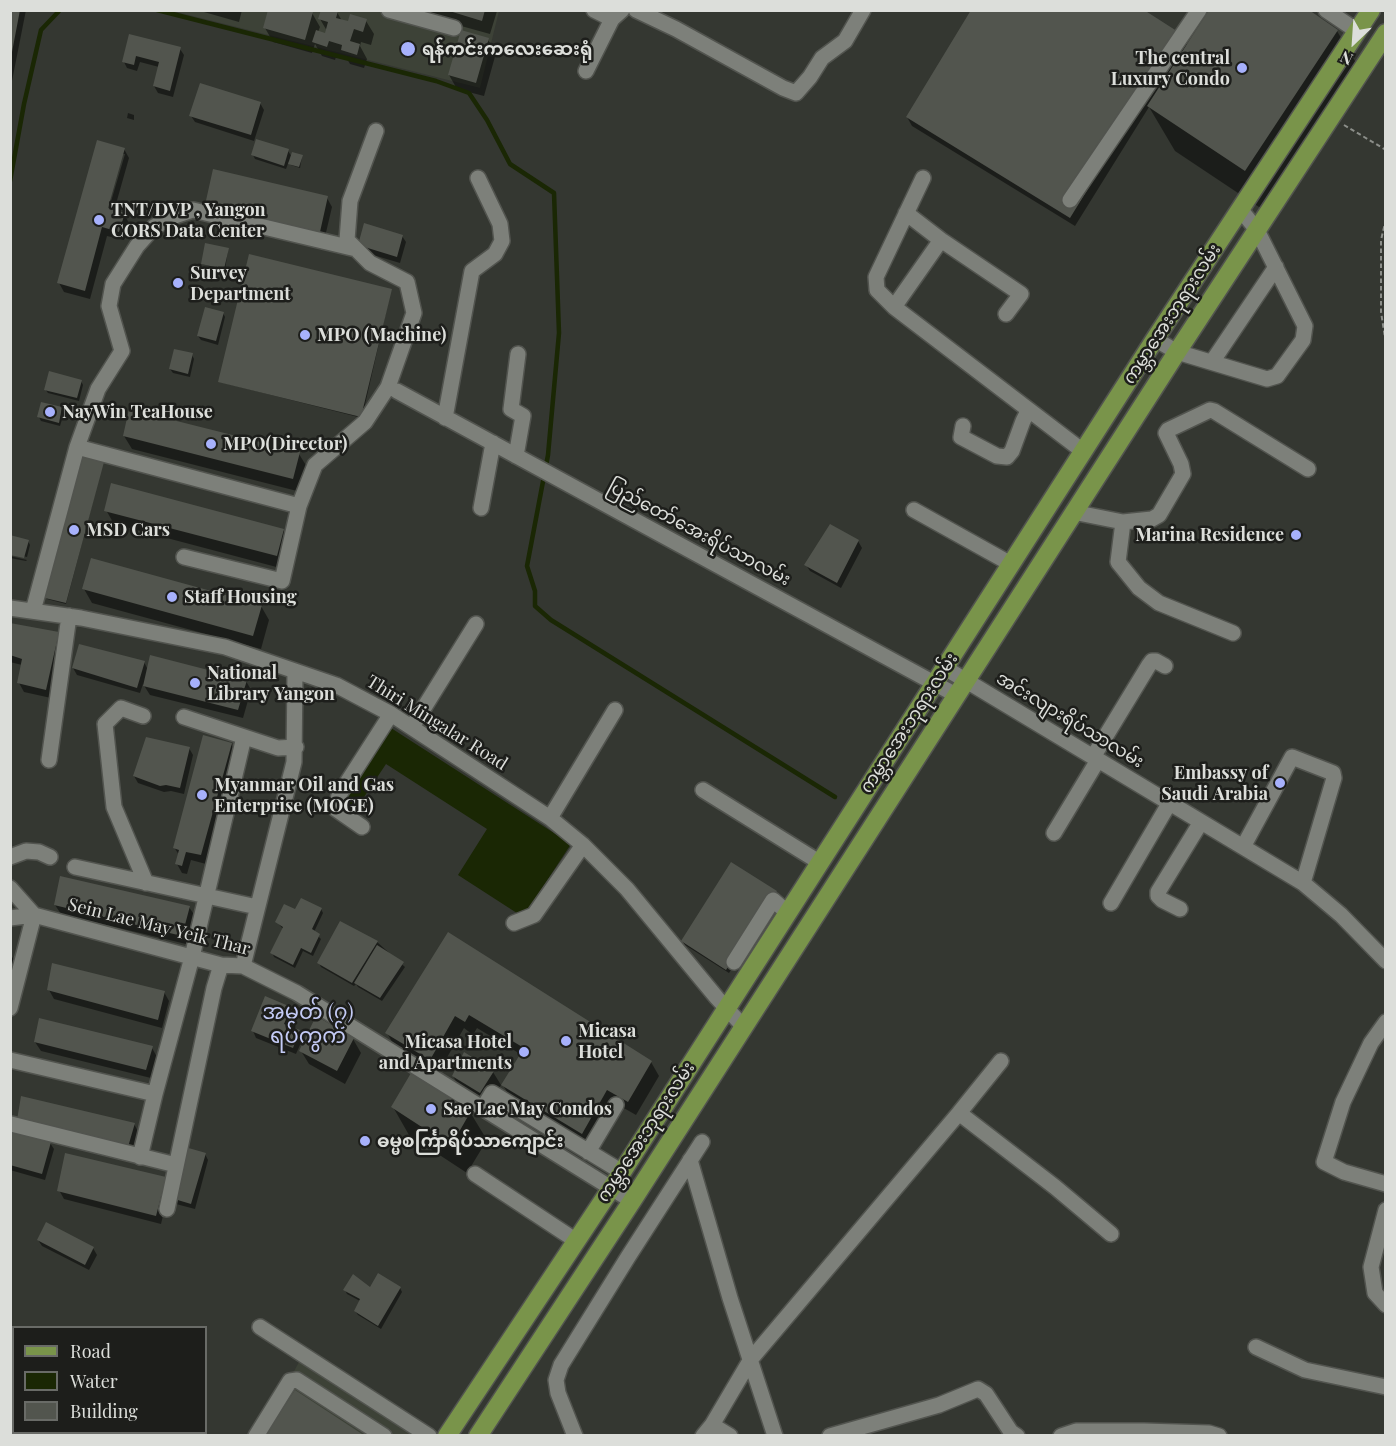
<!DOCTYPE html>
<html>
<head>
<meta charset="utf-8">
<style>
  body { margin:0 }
  #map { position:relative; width:1396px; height:1446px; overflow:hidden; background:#343731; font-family:"Playfair Display",serif }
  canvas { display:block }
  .frame { position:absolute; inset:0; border:12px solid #dcdeda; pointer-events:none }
  .legend { position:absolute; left:12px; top:1326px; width:195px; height:108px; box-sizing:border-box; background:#1d1e1b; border:2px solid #696b67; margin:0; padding:8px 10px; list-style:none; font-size:18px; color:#dcdeda }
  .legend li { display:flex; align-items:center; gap:12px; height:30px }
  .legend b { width:30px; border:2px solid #696b67 }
  .north { position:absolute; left:1324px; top:12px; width:60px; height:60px; -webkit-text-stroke:4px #1d1e1b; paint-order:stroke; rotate:205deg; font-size:16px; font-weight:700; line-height:24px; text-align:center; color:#dcdeda }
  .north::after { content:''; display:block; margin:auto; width:21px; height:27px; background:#dcdeda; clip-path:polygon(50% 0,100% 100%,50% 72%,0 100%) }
</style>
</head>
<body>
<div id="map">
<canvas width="1396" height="1446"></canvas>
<div class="frame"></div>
<ul class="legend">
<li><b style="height:8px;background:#79944a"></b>Road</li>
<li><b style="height:16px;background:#1a2704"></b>Water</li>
<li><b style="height:16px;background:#52554e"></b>Building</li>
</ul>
<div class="north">N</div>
</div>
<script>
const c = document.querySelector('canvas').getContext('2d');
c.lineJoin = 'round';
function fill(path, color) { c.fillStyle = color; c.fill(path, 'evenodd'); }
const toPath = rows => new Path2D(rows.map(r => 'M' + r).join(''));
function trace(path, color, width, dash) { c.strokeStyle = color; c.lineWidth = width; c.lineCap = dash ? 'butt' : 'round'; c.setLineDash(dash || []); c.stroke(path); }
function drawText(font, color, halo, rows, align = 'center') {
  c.font = font + ' "Playfair Display","Noto Sans Myanmar",serif'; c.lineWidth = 5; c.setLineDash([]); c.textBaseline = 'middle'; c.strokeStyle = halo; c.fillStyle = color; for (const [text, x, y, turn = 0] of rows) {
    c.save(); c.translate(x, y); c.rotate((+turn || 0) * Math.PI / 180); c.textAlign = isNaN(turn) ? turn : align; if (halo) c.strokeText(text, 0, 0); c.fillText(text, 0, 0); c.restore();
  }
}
const built = toPath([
  [173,11,499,11,480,88],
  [299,1362,417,1435,259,1436]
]);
const water = toPath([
  [391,728,571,844,523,917,458,875,487,829,386,764,354,812,342,804]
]);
const shadow = toPath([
  [10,10,26,10,11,86,10,86],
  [197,10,242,10,239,22],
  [270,10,302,10,312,13,320,27,318,32,326,35,327,31,320,19,322,10,337,12,342,21,349,23,366,21,374,34,371,45,361,42,360,46,367,59,364,68,350,64,346,57,337,54,335,60,322,56,315,44,312,53,273,42,265,28],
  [416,10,496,10,497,11,490,34,418,14],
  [1337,31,1364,76,1271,215,1175,151,1149,107,1075,226,912,126,907,117,1182,36,1188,46],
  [130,36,180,49,184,55,173,97,158,93,154,86,159,67,140,62,137,71,127,68,124,62],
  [488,40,496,53,484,96,457,89,449,75],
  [260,103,264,110,254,141,195,122,191,116],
  [128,113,134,115,134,120,127,118],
  [124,149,129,158,114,211,124,214,129,223,124,240,107,236,90,299,64,292,59,283],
  [121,154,125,154,107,215,104,214],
  [288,151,292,157,302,157,300,168,291,165,289,161,286,169,255,159,253,155],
  [327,198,332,207,324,241,211,214,206,205],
  [402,236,406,242,400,263,363,252,359,245],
  [228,250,225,270,202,264],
  [391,290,362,418,220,382],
  [223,313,225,317,218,345,201,340,198,336],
  [192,355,194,359,190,377,173,373,170,369],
  [81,381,83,385,79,401,48,393,45,389],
  [61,409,64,413,60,426,41,421,39,417],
  [124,436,299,454,307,467,301,492,132,449],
  [103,463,66,604,47,599,46,597],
  [106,510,283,530,291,544,284,569,114,524],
  [831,526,858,541,862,548,841,588,810,571,806,565],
  [28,541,30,545,27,557,10,553],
  [10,556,27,560,26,561,10,558],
  [84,589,261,606,269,620,261,649,92,603],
  [10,624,58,633,63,642,51,698,24,692,19,683,22,665,10,662],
  [144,662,148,670,246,681,251,690,243,718,150,695,143,684,140,693,77,675,73,668],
  [231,744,236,753,206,864,191,860,187,874,182,873,177,864,179,855,174,847],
  [189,748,193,755,184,794,171,791,164,792,138,783,134,776],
  [776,892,778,896,729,973,685,945,682,941],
  [55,905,189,907,195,916,186,944,61,914],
  [321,909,323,913,314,932,321,939,313,956,303,951,295,968,274,957,272,952,283,929,277,922,295,911],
  [449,934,651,1062,659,1076,636,1115,615,1103,590,1147,511,1099,503,1085,522,1055,477,1028,473,1035,464,1028,438,1073,395,1047,387,1033],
  [377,942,405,967,382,1001,358,987,356,984,354,986,321,967,319,963],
  [10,954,17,964,10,990],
  [49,990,164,992,169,1001,162,1028,54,999],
  [290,1008,294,1015,289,1027,299,1031,303,1038,296,1054,256,1038,253,1031],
  [353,1039,361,1053,345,1084,309,1064,301,1051],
  [35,1042,152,1048,157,1057,151,1078,41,1051],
  [493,1072,501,1085,489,1106,461,1090,453,1076],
  [393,1107,470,1112,487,1140,467,1173,409,1135],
  [134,1124,139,1133,132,1156,24,1129],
  [10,1133,50,1143,54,1149,45,1180,10,1170],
  [205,1154,208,1160,195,1209,176,1204,173,1198],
  [165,1178,170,1187,161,1224,64,1199,59,1190],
  [38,1240,93,1248,97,1255,89,1270,42,1246],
  [400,1288,402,1292,381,1329,358,1315,355,1311,360,1301,347,1294,345,1290]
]);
const stream = toPath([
  [157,10,436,81,469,93,487,120,510,164,554,193,559,333,548,455,527,566,535,591,535,606,551,620,835,797],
  [10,181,24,104,41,30,60,10]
]);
const building = toPath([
  [10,10,20,10,12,52,10,52],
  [268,10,313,12,305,40,263,28],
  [321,10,338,11,336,18,348,21,350,14,367,19,363,32,354,29,350,41,360,44,357,55,341,50,342,45,329,41,327,47,312,42,316,30,325,33,328,22,318,19],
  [446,10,485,10,482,21],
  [971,10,1144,10,1183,35,1070,218,906,117],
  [1209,10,1309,10,1338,30,1245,171,1147,106],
  [461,30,489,38,476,83,448,75],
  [129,34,181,47,170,91,153,86,159,62,136,56,134,65,122,62],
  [200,83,261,102,251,135,189,116],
  [256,139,289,149,284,166,251,155],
  [97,140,125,148,108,208,125,213,119,232,102,227,85,291,57,283],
  [292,152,303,155,299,167,288,164],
  [213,169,328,196,320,232,205,205],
  [364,223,403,235,397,257,358,245],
  [205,243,229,248,224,269,201,264],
  [249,254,392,289,361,417,218,382],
  [205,307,224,312,216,341,197,336],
  [174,349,193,353,188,374,169,369],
  [49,371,82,380,77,398,44,390],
  [41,402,62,407,59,423,37,417],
  [129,409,300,452,293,479,123,436],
  [83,456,104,462,66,603,45,598],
  [111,483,284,529,277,556,104,511],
  [830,524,859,540,837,583,804,565],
  [10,535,29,540,24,558,10,555],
  [91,558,262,605,253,636,82,589],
  [10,623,59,632,46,690,17,683,22,659,10,655],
  [79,644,145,661,137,688,72,668],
  [150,655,247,680,238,710,143,686],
  [203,735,232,743,201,855,186,852,182,866,175,864,179,850,173,848],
  [146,737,190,747,180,788,166,785,160,786,133,776],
  [731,862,777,891,726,970,681,941],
  [60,876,190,906,182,936,54,905],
  [301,898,322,908,312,929,320,934,311,953,301,948,293,965,270,953,283,927,275,922,284,904,295,909],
  [340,921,378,941,352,983,317,963],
  [448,932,652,1061,628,1102,607,1090,582,1134,501,1085,524,1048,469,1015,465,1022,455,1016,430,1060,385,1033],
  [377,945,404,962,380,998,354,983],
  [52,963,165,991,158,1020,47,990],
  [265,996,291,1007,284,1024,300,1030,293,1048,251,1031],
  [316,1016,354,1038,337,1071,299,1051],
  [39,1018,153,1046,146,1070,34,1042],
  [464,1052,494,1071,480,1093,452,1076],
  [411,1073,471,1111,451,1146,391,1107],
  [21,1096,135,1123,128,1147,17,1120],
  [10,1132,51,1142,42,1174,10,1165],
  [185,1147,206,1153,191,1204,171,1198],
  [65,1153,166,1177,156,1216,57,1191],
  [46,1222,94,1247,85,1265,37,1240],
  [378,1273,401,1287,378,1326,354,1311,360,1299,343,1290,353,1274,370,1287],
  [295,1390,365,1436,265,1436]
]);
const path = toPath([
  [1344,125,1386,150],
  [1386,219,1381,240,1381,312,1386,344],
  [10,1370,14,1384],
  [13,1436,14,1412]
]);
const minor = toPath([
  [389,10,454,28],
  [594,10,612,19],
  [636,10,676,29,783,88,796,93,810,77,822,58,845,41,863,10],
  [1326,10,1357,31],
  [586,71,612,19,622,10],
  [923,178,876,277,877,290,894,307,1084,452],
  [1070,200,1199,10],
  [906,213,941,240,1021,294,1006,314],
  [894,307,941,240],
  [1155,339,1177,352,1267,379,1277,376,1303,340,1305,326,1257,230,1240,209],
  [1212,362,1276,267],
  [397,391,956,695],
  [445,418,472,271,495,254,502,241,500,224,478,178],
  [963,426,961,437,997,456,1007,457,1012,451,1023,421,1028,411],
  [77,447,98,389,122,351,109,306,113,284,137,246,154,227,175,216,193,210,356,249],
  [516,456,523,416,511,409,518,354],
  [299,506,315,465,365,422,388,387,414,313,407,282,370,263,347,240,350,201,376,131],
  [481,508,493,443],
  [914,510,1011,564],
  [1073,512,1123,522,1152,519,1159,515,1183,474,1181,464,1166,433,1168,430,1210,410,1214,411,1308,469],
  [1123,522,1118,562,1139,588,1159,603,1233,633],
  [10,608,81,618,225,647,336,685,391,714,550,818,583,845,627,889,717,998,743,1026],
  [33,611,77,447,299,506,282,581,184,557],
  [945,668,1303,883,1341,915,1386,961],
  [143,716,121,708,105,724,114,807,146,883],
  [184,717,278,748,296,747],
  [412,727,476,624],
  [1093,757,1149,665,1152,661,1156,661,1165,666],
  [49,760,69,616],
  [703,790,819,862],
  [550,818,615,710],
  [362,827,336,809,339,795,391,714],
  [1054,833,1098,760],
  [1243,847,1292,757,1333,773,1334,778,1303,883],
  [10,857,26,851,39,852,50,857],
  [75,867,257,907],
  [10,888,34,915,10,1008],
  [1111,903,1170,802],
  [1180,909,1162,900,1158,896,1158,892,1201,822],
  [10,918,34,915,221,965,243,966,297,993,632,1201],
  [514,923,534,915,583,845],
  [734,962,773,900,787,912],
  [243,966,294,762,295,671],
  [1386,1022,1371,1043,1343,1102,1324,1162,1344,1172,1386,1184],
  [10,1060,155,1094],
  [483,1108,492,1093,622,1172],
  [959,1113,1055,1187,1111,1234],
  [11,1124,176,1165],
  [588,1152,616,1105],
  [140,1157,155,1094,192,957,244,737],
  [690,1160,730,1298,775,1436],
  [475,1174,575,1240],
  [167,1209,214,988,221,965],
  [1386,1210,1371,1267,1375,1293,1386,1305],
  [260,1327,429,1436],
  [1256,1347,1305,1370,1386,1387],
  [712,1425,751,1359,959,1113,1001,1061],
  [256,1436,290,1381,297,1380,384,1436],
  [575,1436,558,1393,556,1380,561,1365,628,1257,702,1142],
  [703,1436,712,1425,730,1436],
  [830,1436,939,1405,978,1389,986,1394,1011,1432,1017,1436],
  [1061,1436,1076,1431,1144,1431,1209,1433,1219,1436]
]);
const major = toPath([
  [447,1436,622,1172,1155,339,1371,10],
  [478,1436,632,1201,1177,352,1386,33]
]);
const markers = [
  [408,49,8,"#a7b1fc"],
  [1242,68,6,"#a7b1fc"],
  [99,220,6,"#a7b1fc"],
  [178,283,6,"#a7b1fc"],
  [305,335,6,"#a7b1fc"],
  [50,412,6,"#a7b1fc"],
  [211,444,6,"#a7b1fc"],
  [74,530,6,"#a7b1fc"],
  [1296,535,6,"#a7b1fc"],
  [172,597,6,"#a7b1fc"],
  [195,683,6,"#a7b1fc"],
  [1280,783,6,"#a7b1fc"],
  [202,795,6,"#a7b1fc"],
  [566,1041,6,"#a7b1fc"],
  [524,1052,6,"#a7b1fc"],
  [431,1109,6,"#a7b1fc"],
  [365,1141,6,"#a7b1fc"]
];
const poiNames = [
  ["ရန်ကင်းကလေးဆေးရုံ",422,49],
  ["The central",1230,58,"right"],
  ["Luxury Condo",1230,79,"right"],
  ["TNT/DVP , Yangon",111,210],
  ["CORS Data Center",111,231],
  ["Survey",190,273],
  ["Department",190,294],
  ["MPO (Machine)",317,335],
  ["NayWin TeaHouse",62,412],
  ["MPO(Director)",223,444],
  ["MSD Cars",86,530],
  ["Marina Residence",1284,535,"right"],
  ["Staff Housing",184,597],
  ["National",207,673],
  ["Library Yangon",207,694],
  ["Embassy of",1268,773,"right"],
  ["Saudi Arabia",1268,794,"right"],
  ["Myanmar Oil and Gas",214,785],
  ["Enterprise (MOGE)",214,806],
  ["Micasa",578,1031],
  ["Hotel",578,1052],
  ["Micasa Hotel",512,1042,"right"],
  ["and Apartments",512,1063,"right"],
  ["Sae Lae May Condos",443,1109],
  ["ဓမ္မစင်္ကြာရိပ်သာကျောင်း",377,1141]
];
const streetNames = [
  ["ကမ္ဘာအေးဘုရားလမ်း",1172,314,-57],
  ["ပြည်တော်အေးရိပ်သာလမ်း",699,533,28],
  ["အင်းလျားရိပ်သာလမ်း",1070,720,31],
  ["Thiri Mingalar Road",437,723,32],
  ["ကမ္ဘာအေးဘုရားလမ်း",909,723,-57],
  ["Sein Lae May Yeik Thar",159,927,14],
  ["ကမ္ဘာအေးဘုရားလမ်း",646,1132,-57]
];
const quarterNames = [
  ["အမှတ် (၇)",308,1012],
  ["ရပ်ကွက်",308,1036]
];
fill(built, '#3d4237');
fill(water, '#1a2704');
fill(shadow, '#0007');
trace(stream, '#1a2704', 4.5);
fill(building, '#52554e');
trace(minor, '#52544f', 18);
trace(major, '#52544f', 21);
trace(path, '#8b8e89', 2, [4.5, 3]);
trace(minor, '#7d807a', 15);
trace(major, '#79944a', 18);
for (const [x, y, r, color] of markers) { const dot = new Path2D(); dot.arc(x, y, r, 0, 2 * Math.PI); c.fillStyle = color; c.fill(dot); trace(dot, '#1d1e1b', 2); }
drawText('bold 18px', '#dcdeda', '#1d1e1b', poiNames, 'left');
drawText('18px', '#dcdeda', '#1d1e1b', streetNames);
drawText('21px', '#c4cbf6', '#1d1e1b', quarterNames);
</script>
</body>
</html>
